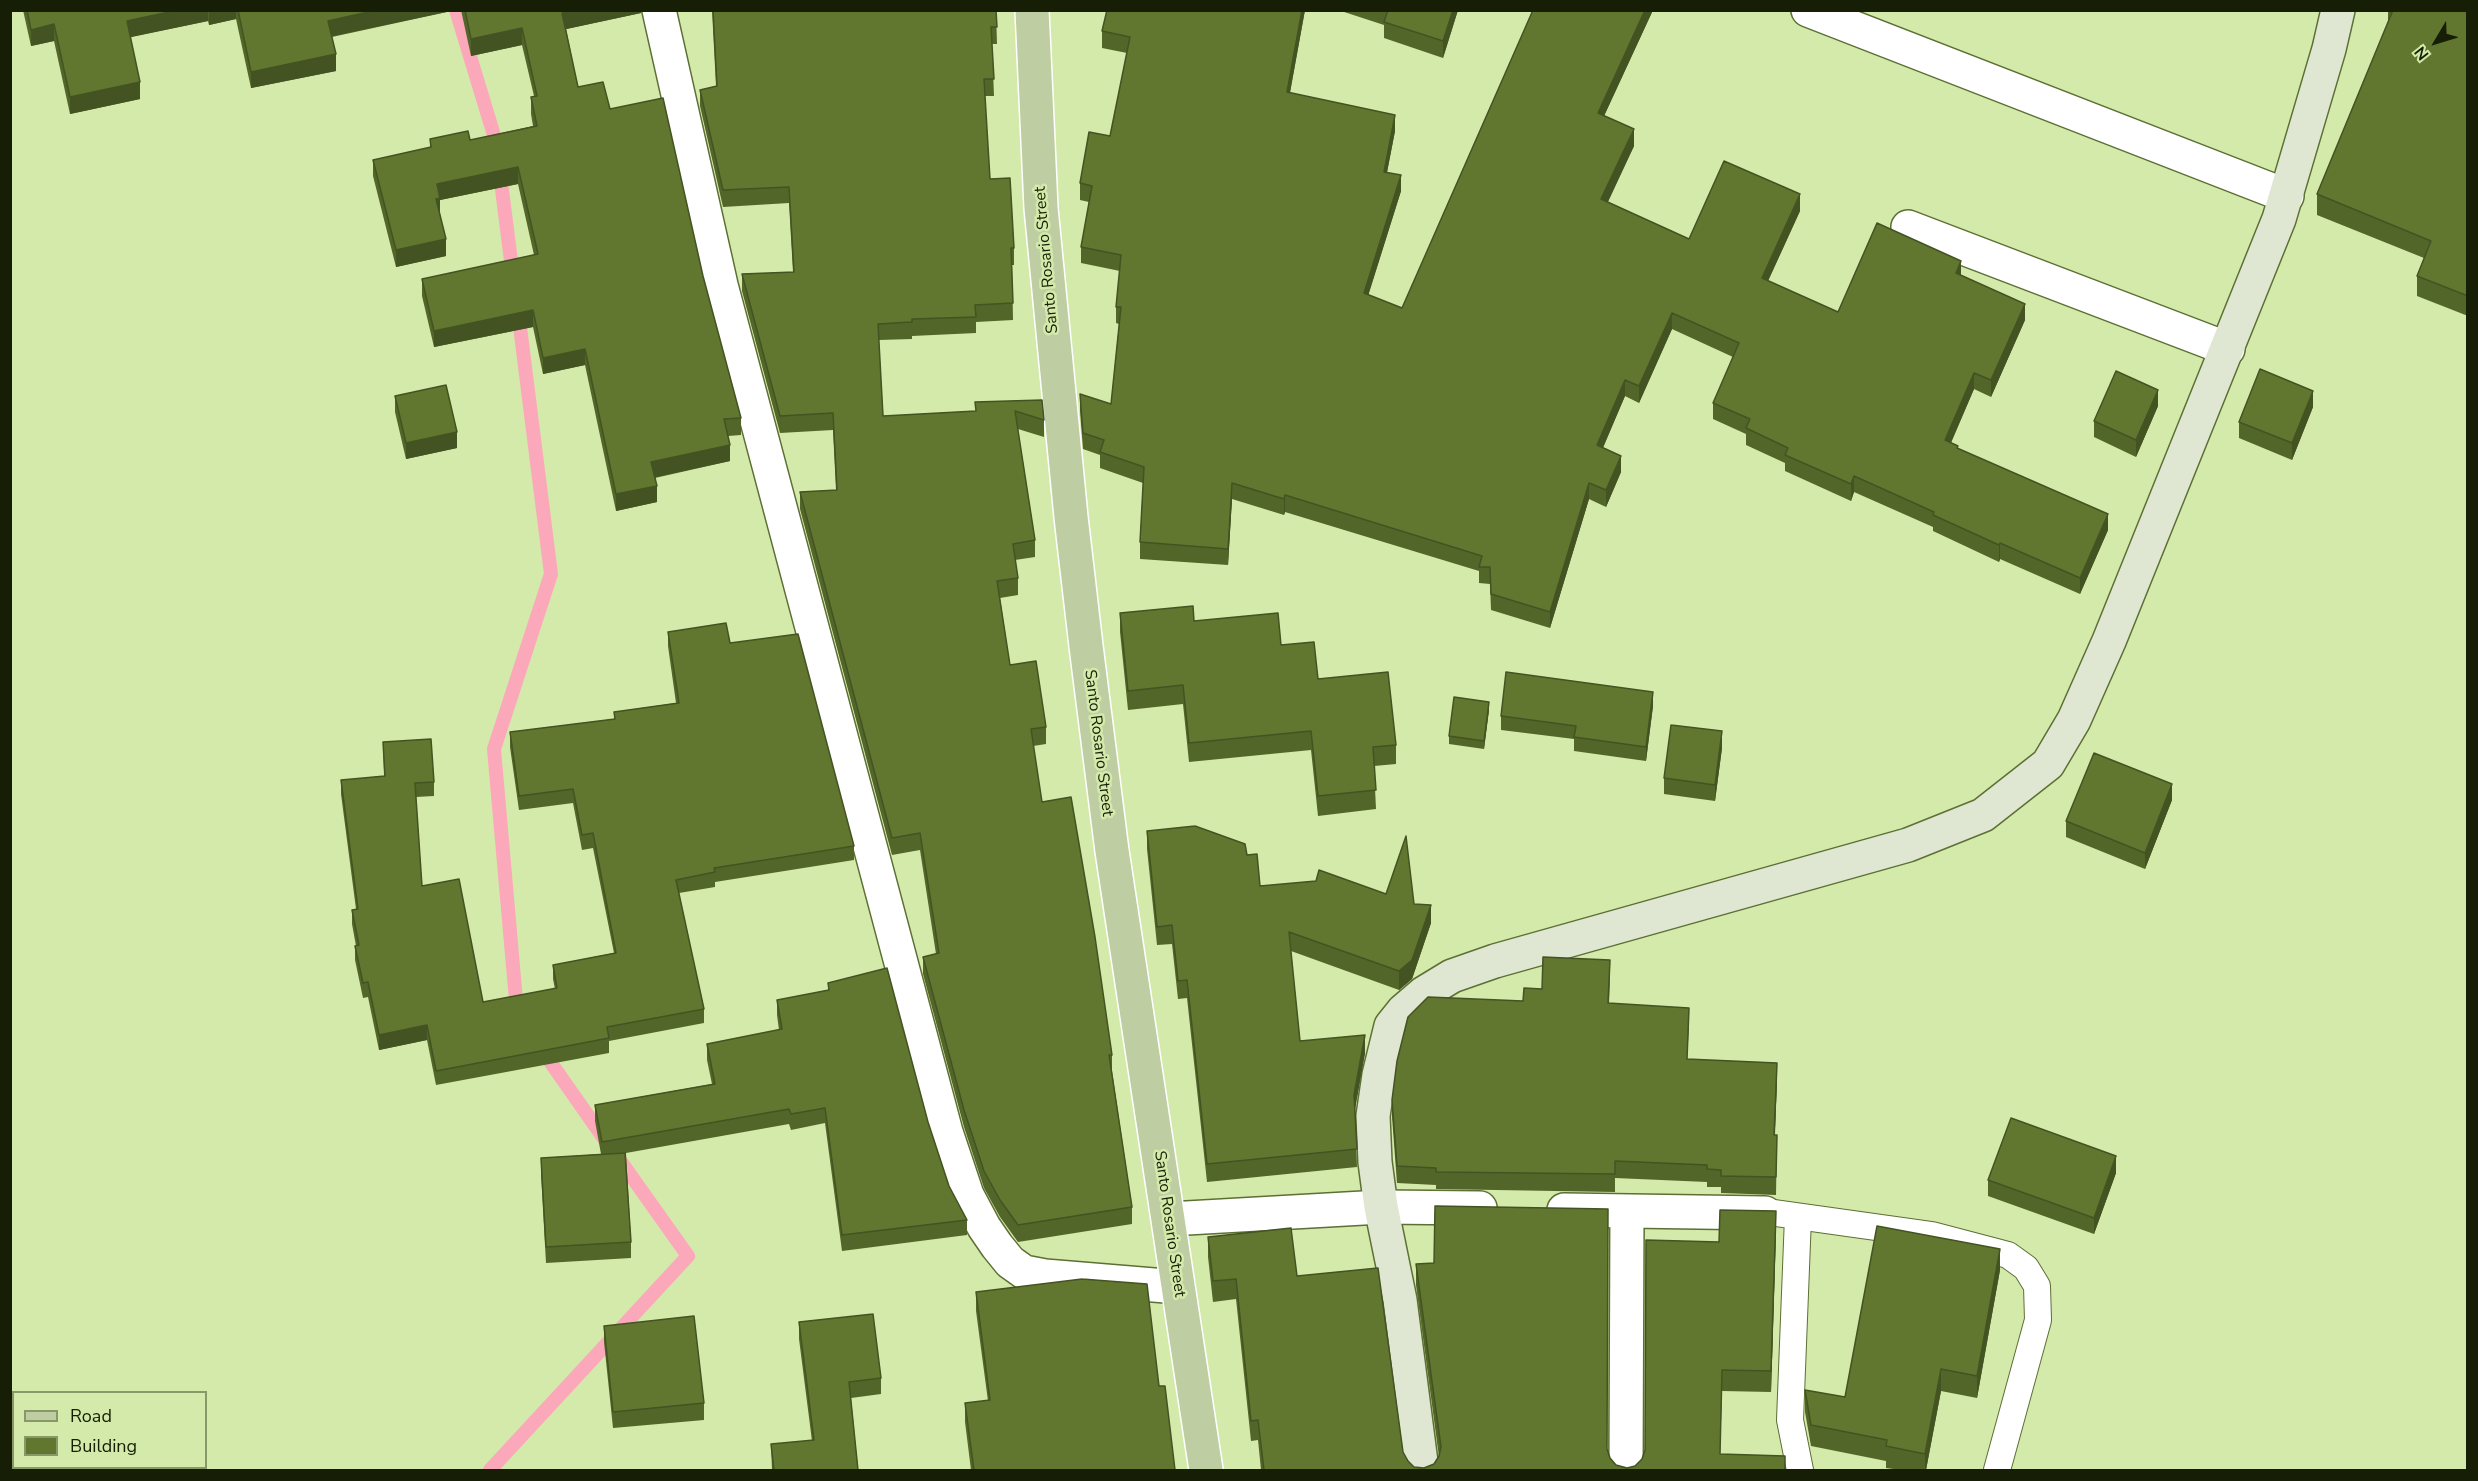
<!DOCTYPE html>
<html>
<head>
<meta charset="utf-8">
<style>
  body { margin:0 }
  #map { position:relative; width:2478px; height:1481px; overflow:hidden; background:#d4eaab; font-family:"Nunito Sans",sans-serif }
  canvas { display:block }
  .frame { position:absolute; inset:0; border:12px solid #161e06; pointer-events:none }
  .legend { position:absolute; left:12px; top:1391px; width:195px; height:78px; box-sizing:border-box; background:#d4eaab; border:2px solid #889869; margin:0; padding:8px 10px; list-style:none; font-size:18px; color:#161e06 }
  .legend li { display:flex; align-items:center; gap:12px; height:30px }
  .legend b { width:30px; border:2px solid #889869 }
  .north { position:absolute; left:2406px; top:12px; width:60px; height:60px; -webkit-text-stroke:4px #d4eaab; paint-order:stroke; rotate:232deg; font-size:16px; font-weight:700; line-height:24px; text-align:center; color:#161e06 }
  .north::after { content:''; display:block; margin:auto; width:21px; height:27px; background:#161e06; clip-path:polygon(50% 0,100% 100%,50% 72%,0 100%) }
</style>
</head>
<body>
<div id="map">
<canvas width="2478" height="1481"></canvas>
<div class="frame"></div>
<ul class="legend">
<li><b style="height:8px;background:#bfcda3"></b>Road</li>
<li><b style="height:16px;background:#617730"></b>Building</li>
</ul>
<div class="north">N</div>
</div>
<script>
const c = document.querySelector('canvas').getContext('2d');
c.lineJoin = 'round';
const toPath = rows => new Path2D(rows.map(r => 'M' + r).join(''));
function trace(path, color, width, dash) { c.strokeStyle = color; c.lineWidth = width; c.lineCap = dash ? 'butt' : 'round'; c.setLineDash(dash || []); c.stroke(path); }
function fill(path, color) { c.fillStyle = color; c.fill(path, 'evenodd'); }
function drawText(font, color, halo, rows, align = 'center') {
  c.font = font + ' "Nunito Sans",sans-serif'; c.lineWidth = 5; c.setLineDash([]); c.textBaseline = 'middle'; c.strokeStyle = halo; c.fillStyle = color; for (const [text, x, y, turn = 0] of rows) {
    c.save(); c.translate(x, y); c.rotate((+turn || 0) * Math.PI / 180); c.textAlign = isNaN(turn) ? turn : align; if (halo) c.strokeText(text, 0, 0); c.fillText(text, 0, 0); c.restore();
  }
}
const stream = toPath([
  [456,10,496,142,513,277],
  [517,1012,494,749,551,574,518,311],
  [542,1050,605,1140],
  [490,1470,688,1256,617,1156]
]);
const lane = toPath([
  [1775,1213,1932,1235,2008,1255,2026,1268,2037,1286,2038,1320,1997,1470],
  [1798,1217,1790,1420,1800,1470]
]);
const street = toPath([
  [659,10,721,285,946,1132,967,1195,984,1227,997,1246,1010,1262,1024,1272,1045,1276,1178,1287],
  [1808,10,2287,196],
  [1908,227,2228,349],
  [1564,1210,1765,1213],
  [1169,1219,1381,1207,1480,1208],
  [1626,1470,1627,1211]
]);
const secondary = toPath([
  [1422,1470,1400,1300,1381,1207,1375,1162,1373,1116,1379,1075,1391,1026,1403,1011,1424,993,1452,976,1495,961,1908,845,1983,815,2048,764,2074,720,2109,641,2279,219,2329,49,2338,10]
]);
const primary = toPath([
  [1032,10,1041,208,1071,517,1086,646,1112,851,1206,1470]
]);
const wall = toPath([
  [23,10,456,10,332,37,336,71,251,88,236,19,209,25,208,21,130,37,140,99,70,114,54,41,31,46],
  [461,10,641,10,641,13,566,29,578,87,610,109,703,276,741,418,741,435,728,436,730,461,655,478,657,502,616,511,585,365,543,374,533,327,434,347,422,296,422,279,534,255,518,184,440,200,440,214,446,256,396,267,373,176,373,160,430,148,430,139,470,140,533,126,531,114,531,97,534,96,522,45,471,56],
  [712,10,996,10,997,44,992,44,994,96,985,96,990,179,1014,248,1014,265,1012,265,1013,320,976,322,976,333,912,336,912,339,879,340,883,416,975,411,1042,400,1044,420,1044,437,1018,429,1035,540,1035,557,1015,560,1018,578,1018,595,1000,598,1010,665,1046,727,1046,744,1033,746,1042,802,1112,1055,1112,1071,1132,1207,1132,1224,1018,1242,1000,1217,984,1188,964,1127,923,974,923,957,936,954,920,850,892,855,800,509,800,492,836,490,833,430,780,433,742,291,742,274,793,272,789,203,723,207,700,106,700,90,716,86],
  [1107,10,1305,10,1290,93,1395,131,1387,172,1401,191,1368,295,1402,308,1533,10,1653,10,1604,116,1634,146,1608,202,1689,239,1800,211,1768,281,1838,312,1961,275,2025,320,1991,397,1974,389,1951,443,1958,449,2108,530,2080,594,2000,559,1999,562,1933,531,1933,527,1854,492,1851,501,1785,471,1785,463,1746,445,1746,434,1713,419,1713,403,1733,357,1672,329,1639,403,1625,396,1603,448,1621,472,1606,507,1589,499,1550,628,1491,610,1490,584,1479,583,1479,571,1285,512,1284,515,1232,499,1228,565,1140,559,1140,542,1143,483,1100,468,1100,455,1083,449,1080,411,1080,394,1111,404,1119,324,1116,323,1116,307,1120,271,1081,263,1081,247,1089,202,1080,200,1080,183,1110,136,1127,53,1102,48,1102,31],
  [1338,10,1458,10,1443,58,1384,38,1384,25],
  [2388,10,2468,10,2468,316,2417,296,2417,276,2424,258,2317,215,2317,194,2388,23],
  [395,396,457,448,406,459,395,412],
  [2158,406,2136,457,2094,437,2094,421],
  [2313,407,2292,460,2239,438,2239,422],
  [1120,613,1194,621,1281,645,1318,679,1396,745,1396,764,1374,766,1376,809,1318,816,1311,750,1189,762,1183,704,1128,710,1120,632],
  [668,632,730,643,854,846,854,860,715,882,715,887,679,893,704,1009,704,1023,609,1041,609,1053,436,1085,427,1040,379,1050,368,997,363,998,355,960,355,946,356,946,352,924,352,910,356,909,341,794,341,780,384,776,383,742,434,782,434,796,416,797,422,886,483,1002,555,989,553,979,553,965,614,953,593,848,582,850,573,803,519,810,510,747,510,732,614,719,614,712,676,703,668,646],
  [1653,706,1646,761,1574,751,1574,739,1501,730,1501,716],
  [1489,710,1484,749,1449,744,1449,736],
  [1722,748,1715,801,1664,794,1664,778],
  [2172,800,2145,869,2066,837,2066,821],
  [1147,831,1247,855,1260,886,1414,904,1431,923,1412,979,1399,990,1291,951,1300,1041,1365,1053,1355,1110,1357,1167,1207,1182,1187,998,1178,999,1172,944,1157,945,1147,849],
  [1610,977,1609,1004,1689,1026,1687,1059,1777,1080,1775,1135,1777,1135,1776,1195,1721,1193,1721,1187,1707,1187,1707,1182,1615,1178,1615,1192,1436,1189,1436,1185,1397,1183,1392,1117,1392,1100,1523,1001,1542,989],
  [828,983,928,1122,949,1186,967,1220,967,1235,842,1251,825,1123,791,1130,789,1124,626,1153,631,1242,631,1258,546,1263,541,1174,541,1158,601,1154,595,1121,595,1105,712,1084,707,1060,707,1044,779,1030,777,1015,777,1000,828,990],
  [2116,1173,2094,1234,1988,1196,1988,1180],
  [1776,1231,1771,1392,1722,1391,1720,1454,1785,1470,1261,1470,1258,1440,1251,1441,1236,1299,1213,1302,1208,1257,1208,1237,1297,1276,1403,1452,1408,1461,1414,1467,1424,1468,1434,1464,1439,1457,1416,1285,1416,1264,1607,1450,1610,1458,1616,1465,1627,1468,1635,1466,1642,1459,1719,1242],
  [2000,1270,1977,1398,1941,1391,1926,1470,1901,1470,1886,1468,1886,1461,1811,1446,1805,1412,1805,1390,1845,1397],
  [976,1292,1159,1386,1175,1470,971,1470,965,1422,965,1403,988,1401,976,1311],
  [799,1322,881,1378,881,1394,851,1398,858,1470,772,1470,771,1444,812,1441,799,1339],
  [604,1326,704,1403,704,1420,613,1428,604,1342]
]);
const shadedWall = toPath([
  [178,10,208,10,208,21,127,38,127,21],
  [209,10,236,10,236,19,209,25],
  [377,10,456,10,328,37,328,21],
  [574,10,641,10,641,13,562,30,562,13],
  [1302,10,1305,10,1287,108,1287,92],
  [1453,10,1458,10,1443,58,1443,41],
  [1645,10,1653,10,1598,129,1598,113],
  [54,24,54,41,31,46,31,30],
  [522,28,522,45,471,56,471,39],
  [336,54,336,71,251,88,251,72],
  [140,82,140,99,70,114,70,97],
  [1395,115,1395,131,1384,188,1384,172],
  [1634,129,1634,146,1601,216,1601,199],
  [518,167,518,184,440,200,440,215,436,216,437,184],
  [1401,175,1401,191,1364,309,1364,293],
  [1800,194,1800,211,1762,294,1762,278],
  [446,239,446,256,396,267,396,250],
  [1961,261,1961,278,1956,273],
  [2025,304,2025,320,1991,397,1991,380],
  [533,310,533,327,434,347,434,331],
  [1672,313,1672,329,1639,403,1639,386],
  [585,349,585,365,543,374,543,358],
  [1974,373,1974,389,1945,456,1945,440],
  [1625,380,1625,396,1597,461,1597,445],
  [2158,390,2158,406,2136,457,2136,440],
  [2313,391,2313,407,2292,460,2292,443],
  [457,432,457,448,406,459,406,443],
  [730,445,730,461,651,478,651,462],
  [1621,456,1621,472,1606,507,1606,490],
  [1854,476,1854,492,1851,501,1851,484],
  [1232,483,1232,499,1228,565,1228,549],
  [1589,483,1589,499,1550,628,1550,612],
  [657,486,657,502,616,511,616,494],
  [1285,495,1285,512,1284,515,1284,499],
  [2108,514,2108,530,2080,594,2080,578],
  [2000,543,2000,559,1999,562,1999,545],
  [1653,692,1653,706,1646,761,1646,747],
  [1489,702,1489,710,1484,749,1484,741],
  [1722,731,1722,748,1715,801,1715,785],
  [2172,784,2172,800,2145,869,2145,853],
  [1431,905,1431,923,1412,979,1399,990,1399,971],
  [427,1025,427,1040,379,1050,379,1035],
  [1365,1035,1365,1053,1354,1113,1354,1095],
  [1777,1063,1777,1080,1774,1152,1774,1135],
  [2116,1156,2116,1173,2094,1234,2094,1218],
  [1776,1211,1776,1231,1771,1392,1771,1371],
  [2000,1249,2000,1270,1977,1398,1977,1376],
  [1941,1369,1941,1391,1926,1470,1925,1470,1925,1454]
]);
const building = toPath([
  [27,10,178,10,127,21,140,82,70,97,54,24,31,30,27,10],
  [238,10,377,10,328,21,336,54,251,72,238,10],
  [465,10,574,10,562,13,578,87,603,82,610,109,663,98,703,276,741,418,724,419,730,445,651,462,657,486,616,494,585,349,543,358,533,310,434,331,422,279,538,254,518,167,437,184,440,198,436,199,446,239,396,250,373,160,431,147,430,139,468,131,470,140,537,126,531,97,537,96,522,28,471,39,465,10],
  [713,10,996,10,997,27,991,27,994,79,984,79,990,179,1010,178,1014,248,1011,248,1013,303,975,305,976,317,912,319,912,322,878,324,883,416,976,411,975,402,1042,400,1044,420,1015,411,1035,540,1013,544,1018,578,997,581,1010,665,1036,661,1046,727,1031,729,1042,802,1071,797,1095,937,1112,1055,1109,1055,1132,1207,1018,1225,1000,1200,984,1171,964,1110,923,957,939,953,920,833,892,838,800,492,837,490,833,413,780,416,742,274,794,272,789,187,723,190,700,90,717,86,713,10],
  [1107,10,1302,10,1287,92,1395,115,1384,172,1401,175,1364,293,1402,308,1533,10,1645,10,1598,113,1634,129,1601,199,1689,239,1724,161,1800,194,1762,278,1838,312,1877,223,1961,261,1956,273,2025,304,1991,380,1974,373,1945,440,1958,446,1957,448,2108,514,2080,578,2000,543,1999,545,1933,515,1934,512,1854,476,1851,484,1785,455,1788,448,1746,428,1750,419,1713,403,1739,343,1672,313,1639,386,1625,380,1597,445,1621,456,1606,490,1589,483,1550,612,1491,594,1490,567,1479,567,1482,556,1285,495,1284,499,1232,483,1228,549,1140,542,1144,467,1100,452,1104,440,1083,433,1080,394,1111,404,1121,307,1116,307,1121,255,1081,247,1092,186,1080,183,1089,132,1110,136,1130,37,1102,31,1107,10],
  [1388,10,1453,10,1443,41,1384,22,1388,10],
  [2393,10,2468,10,2468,296,2417,276,2431,241,2317,194,2393,10],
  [2260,369,2313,391,2292,443,2239,422,2260,369],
  [2116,371,2158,390,2136,440,2094,421,2116,371],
  [446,385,457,432,406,443,395,396,446,385],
  [1193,606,1194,621,1278,613,1281,645,1314,642,1318,679,1388,672,1396,745,1373,747,1376,790,1318,796,1311,731,1189,743,1183,685,1128,691,1120,613,1193,606],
  [726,623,730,643,798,634,854,846,714,868,715,872,676,880,704,1009,607,1027,609,1038,436,1071,427,1025,379,1035,368,982,363,983,355,946,359,945,352,910,358,909,341,780,385,776,383,742,431,739,434,782,415,783,422,886,459,879,483,1002,557,988,553,965,616,953,593,833,582,835,573,789,519,796,510,732,615,719,614,712,679,703,668,632,726,623],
  [1506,672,1653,692,1646,747,1574,737,1576,726,1501,716,1506,672],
  [1454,697,1489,702,1484,741,1449,736,1454,697],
  [1671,725,1722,731,1715,785,1664,778,1671,725],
  [2094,753,2172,784,2145,853,2066,821,2094,753],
  [1195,826,1245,844,1247,855,1257,854,1260,886,1316,881,1319,870,1386,894,1406,836,1414,904,1431,905,1412,960,1399,971,1289,932,1300,1041,1365,1035,1354,1095,1357,1149,1207,1164,1187,980,1178,981,1172,925,1157,927,1147,831,1195,826],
  [1543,957,1610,960,1608,1003,1689,1008,1687,1059,1777,1063,1774,1135,1777,1135,1776,1177,1721,1176,1721,1170,1707,1169,1707,1165,1615,1161,1615,1174,1436,1172,1436,1168,1397,1166,1392,1100,1397,1061,1408,1017,1428,997,1523,1001,1524,988,1542,989,1543,957],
  [887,968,928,1122,949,1186,967,1220,842,1235,825,1108,791,1114,789,1109,602,1142,595,1105,715,1084,707,1044,782,1029,777,1000,829,990,828,983,887,968],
  [2011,1118,2116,1156,2094,1218,1988,1180,2011,1118],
  [625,1153,631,1242,546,1247,541,1158,625,1153],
  [1435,1206,1608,1209,1607,1449,1610,1458,1616,1465,1627,1468,1635,1466,1642,1459,1645,1450,1646,1240,1719,1242,1720,1210,1776,1211,1771,1371,1722,1370,1720,1454,1785,1456,1785,1470,1264,1470,1258,1420,1251,1421,1236,1279,1213,1281,1208,1237,1291,1228,1297,1276,1378,1268,1403,1452,1408,1461,1414,1467,1424,1468,1434,1464,1439,1456,1441,1447,1416,1264,1434,1263,1435,1206],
  [1877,1226,2000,1249,1977,1376,1941,1369,1925,1454,1886,1446,1887,1440,1811,1425,1805,1390,1845,1397,1877,1226],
  [1082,1279,1147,1284,1159,1386,1165,1386,1175,1470,974,1470,965,1403,990,1400,976,1292,1082,1279],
  [873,1314,881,1378,849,1382,858,1470,774,1470,771,1444,814,1440,799,1322,873,1314],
  [694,1316,704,1403,613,1412,604,1326,694,1316]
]);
const streetNames = [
  ["Santo Rosario Street",1047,260,-95],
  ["Santo Rosario Street",1098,743,83],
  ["Santo Rosario Street",1169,1224,82]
];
trace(stream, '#fba8bb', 14);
trace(lane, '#5c6f34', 28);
trace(street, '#5c6f34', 36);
trace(secondary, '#5c6f34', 36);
trace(primary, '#fff', 36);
trace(lane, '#fff', 26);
trace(street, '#fff', 33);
trace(secondary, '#dfe6d1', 33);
trace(primary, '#bfcda3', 33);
fill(wall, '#536629');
fill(shadedWall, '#445322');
fill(building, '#617730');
trace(building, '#445322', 1.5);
drawText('16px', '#161e06', '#d4eaab', streetNames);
</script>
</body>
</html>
